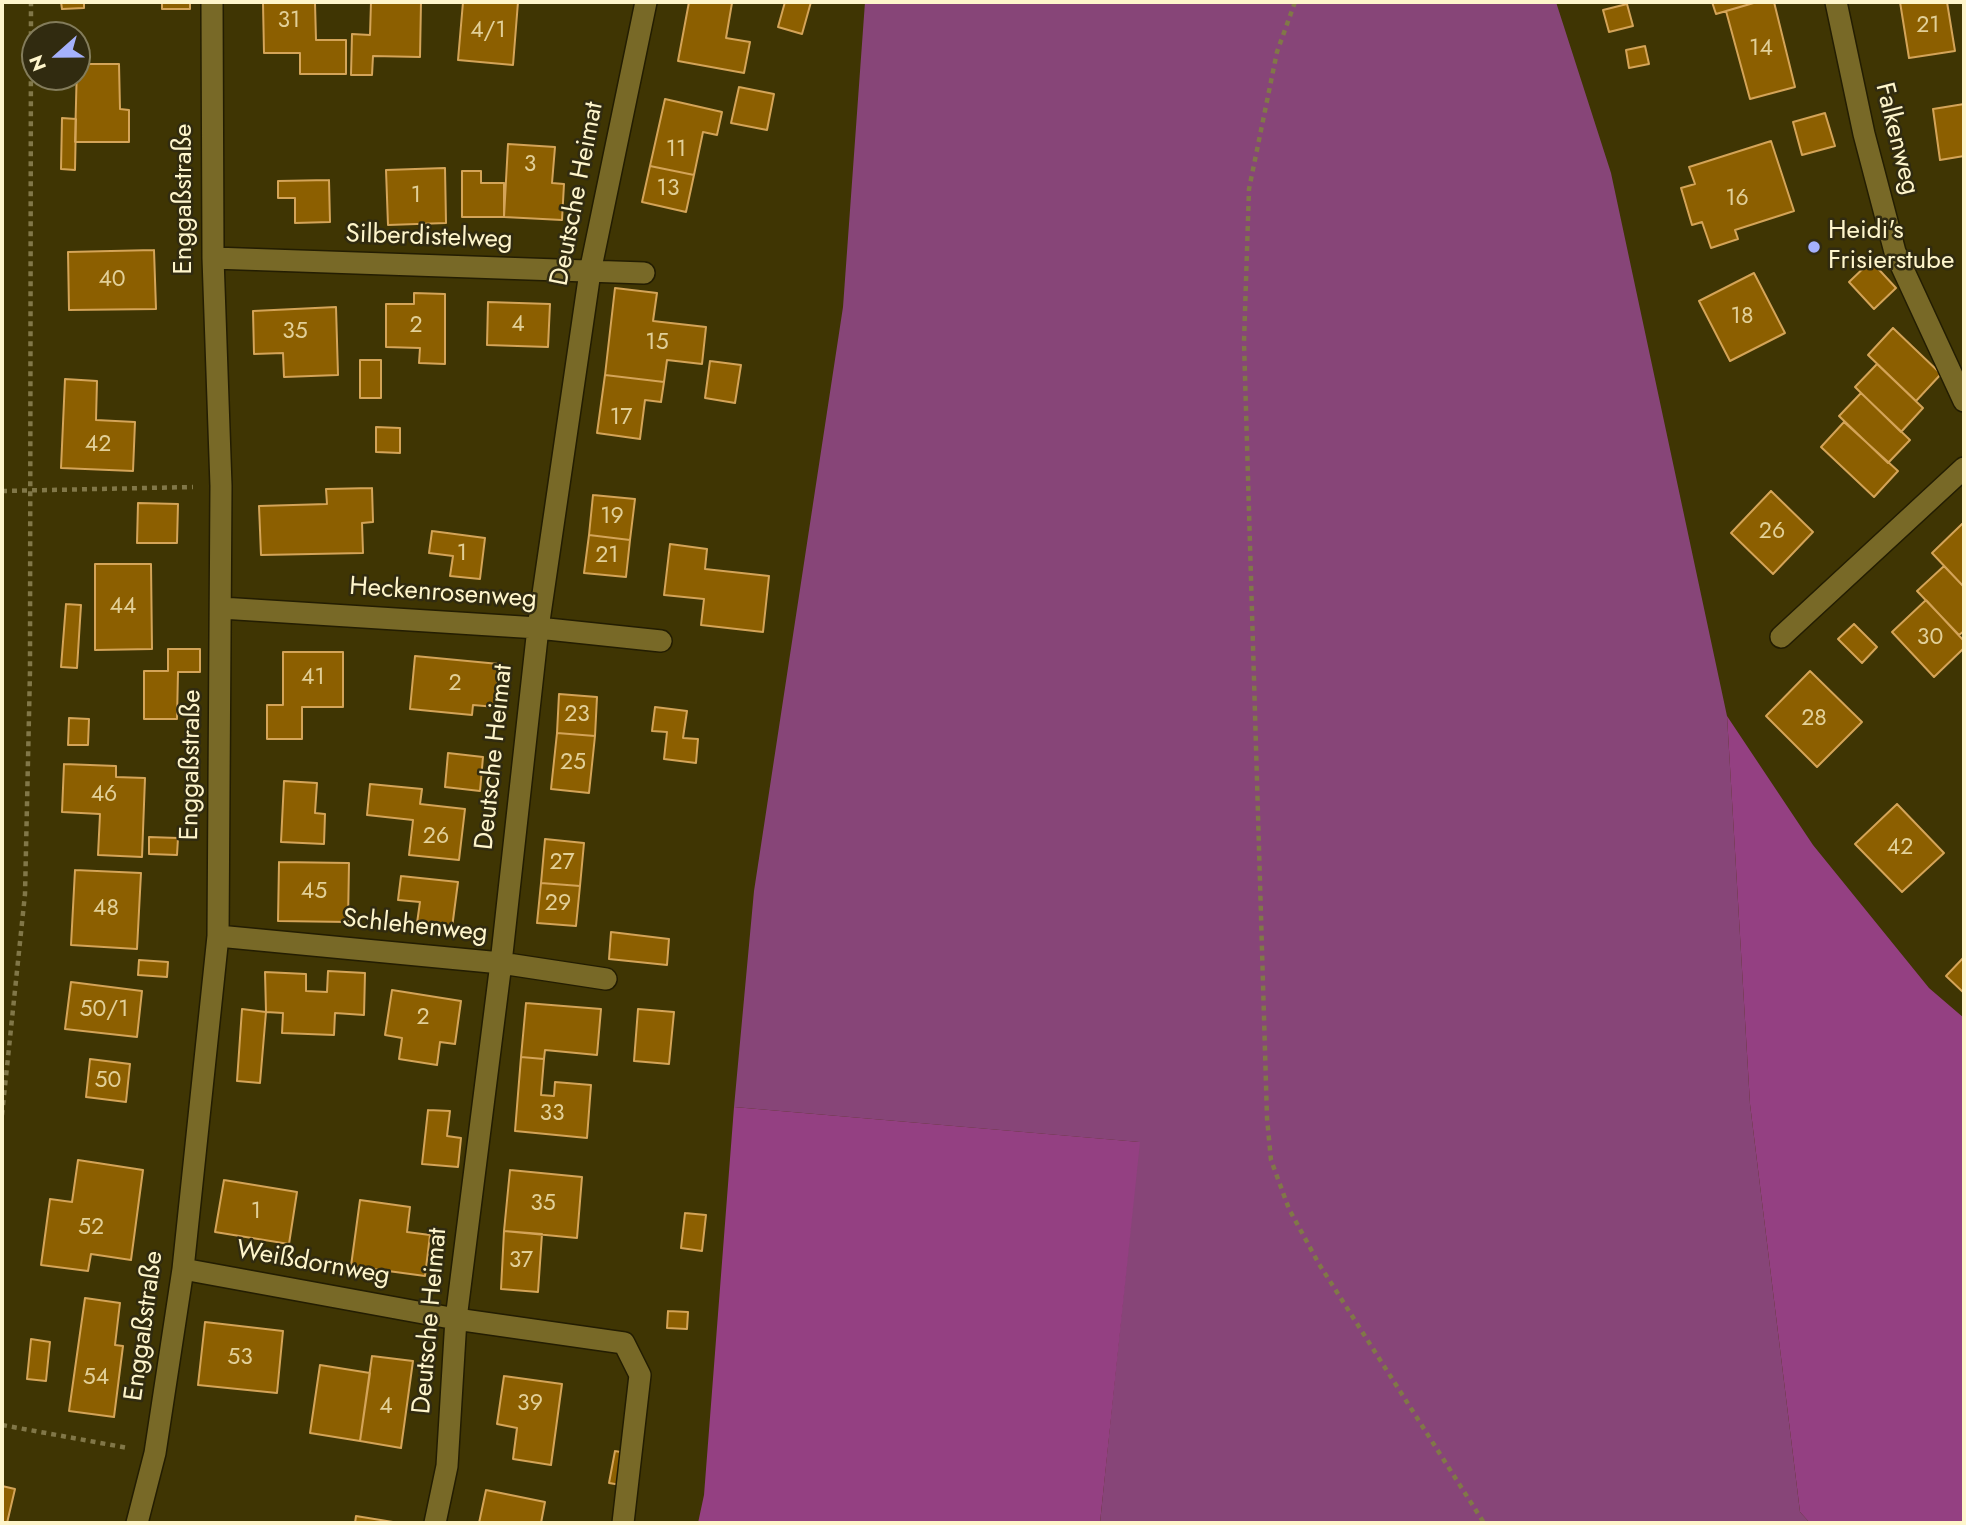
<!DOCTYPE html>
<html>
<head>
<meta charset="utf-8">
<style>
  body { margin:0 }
  #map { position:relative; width:1966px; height:1525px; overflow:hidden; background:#3f3503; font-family:Jost,sans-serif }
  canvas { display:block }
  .frame { position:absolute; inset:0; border:4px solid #fef5cb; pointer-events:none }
  .north { position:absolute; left:21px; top:21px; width:70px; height:70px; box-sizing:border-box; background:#312b10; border:2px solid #837c5b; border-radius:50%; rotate:249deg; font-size:19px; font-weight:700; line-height:28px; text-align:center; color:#fef5cb }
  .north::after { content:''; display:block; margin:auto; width:24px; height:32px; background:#a5b1fc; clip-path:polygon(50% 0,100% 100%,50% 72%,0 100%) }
</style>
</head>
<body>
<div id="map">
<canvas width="1966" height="1525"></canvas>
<div class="frame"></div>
<div class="north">N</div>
</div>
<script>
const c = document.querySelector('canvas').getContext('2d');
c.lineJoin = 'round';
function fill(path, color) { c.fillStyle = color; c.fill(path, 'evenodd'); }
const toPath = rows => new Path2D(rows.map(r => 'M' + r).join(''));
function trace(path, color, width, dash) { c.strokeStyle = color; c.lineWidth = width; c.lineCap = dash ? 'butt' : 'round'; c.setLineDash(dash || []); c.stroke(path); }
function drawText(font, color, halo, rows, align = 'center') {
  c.font = font + ' Jost,sans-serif'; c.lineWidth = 5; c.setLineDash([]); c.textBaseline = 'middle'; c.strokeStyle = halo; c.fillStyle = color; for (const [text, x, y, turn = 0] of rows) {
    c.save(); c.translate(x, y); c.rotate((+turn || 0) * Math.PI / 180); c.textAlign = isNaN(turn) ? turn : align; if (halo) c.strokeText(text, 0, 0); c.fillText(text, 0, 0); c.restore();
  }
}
const green = toPath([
  [865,2,1556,2,1611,173,1727,716,1750,1104,1800,1512,1810,1523,1100,1523,1139,1142,734,1107,754,891,843,307]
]);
const forest = toPath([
  [1727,716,1813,845,1929,988,1964,1018,1964,1523,1810,1523,1800,1512,1750,1104],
  [734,1107,1140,1142,1100,1523,698,1523,704,1495]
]);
const building = toPath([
  [61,2,84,2,84,8,62,9,61,2],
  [162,2,190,2,190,9,162,9,162,2],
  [371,2,421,2,420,57,373,56,372,75,351,75,352,34,370,35,371,2],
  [463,2,518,2,513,65,458,60,463,2],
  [689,2,732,3,726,38,750,42,744,73,678,61,689,2],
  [785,2,811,2,802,34,778,27,785,2],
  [1712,2,1757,2,1716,14,1712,2],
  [1757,2,1774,2,1795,87,1750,99,1726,11,1757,2],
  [1900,2,1947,2,1955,51,1909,58,1900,2],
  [263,3,315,3,316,40,346,40,346,74,300,74,300,53,264,53,263,3],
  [1627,4,1633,26,1609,32,1603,10,1627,4],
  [1645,46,1649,64,1629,68,1626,50,1645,46],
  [77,64,119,64,120,109,129,110,129,142,75,142,77,64],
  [739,87,774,94,767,130,731,123,739,87],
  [665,99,722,112,717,135,703,132,694,175,650,166,665,99],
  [1964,104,1964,156,1940,160,1933,109,1964,104],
  [1825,113,1835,146,1802,155,1793,122,1825,113],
  [62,118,76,119,75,170,61,169,62,118],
  [1771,141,1794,211,1735,230,1738,239,1711,248,1702,222,1692,225,1681,188,1695,184,1689,167,1771,141],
  [508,144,555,147,552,183,564,184,562,220,504,217,508,144],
  [650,166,694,175,686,212,642,202,650,166],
  [445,168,446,223,388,225,386,170,445,168],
  [462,171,481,171,481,183,504,183,504,217,462,217,462,171],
  [329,180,330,222,295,223,295,198,278,198,278,181,329,180],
  [154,250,156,309,69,310,68,252,154,250],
  [1871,261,1896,288,1874,309,1849,282,1871,261],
  [1754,273,1785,333,1730,361,1699,301,1754,273],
  [615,288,657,293,653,321,706,327,702,364,667,360,664,382,605,375,615,288],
  [414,293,445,294,445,364,419,363,420,348,386,347,386,304,414,304,414,293],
  [488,302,550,304,548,347,487,345,488,302],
  [336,307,338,375,284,377,283,353,254,354,253,311,336,307],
  [1893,328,1941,374,1916,401,1868,355,1893,328],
  [360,360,381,360,381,398,360,398,360,360],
  [710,361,741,365,735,403,705,398,710,361],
  [1877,364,1923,408,1901,432,1855,387,1877,364],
  [605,375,664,382,661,402,645,400,640,439,597,433,605,375],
  [65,379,97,381,96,420,135,422,133,471,61,468,65,379],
  [1861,393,1910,440,1888,463,1839,416,1861,393],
  [1844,422,1898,471,1874,497,1821,447,1844,422],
  [376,427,400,428,400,453,376,452,376,427],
  [372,488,373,522,362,523,363,553,261,555,259,506,327,504,326,489,372,488],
  [1771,491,1813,532,1773,574,1731,533,1771,491],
  [593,495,635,499,630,540,589,535,593,495],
  [138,503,178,504,177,543,137,543,138,503],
  [1962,524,1964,526,1964,587,1932,553,1962,524],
  [432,531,485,538,480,579,450,576,453,556,429,553,432,531],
  [589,535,630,540,626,577,584,573,589,535],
  [670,544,707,549,705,569,769,576,763,632,701,625,704,599,664,595,670,544],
  [95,564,151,564,152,649,95,650,95,564],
  [1944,566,1964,587,1964,631,1959,635,1917,591,1944,566],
  [1926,600,1964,641,1964,648,1934,677,1892,632,1926,600],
  [66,604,81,605,77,668,61,667,66,604],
  [1854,624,1877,647,1862,663,1838,639,1854,624],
  [168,649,200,649,200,672,178,672,177,719,144,719,144,671,168,671,168,649],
  [283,652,343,652,343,707,302,707,302,739,267,739,267,705,283,705,283,652],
  [415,656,499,664,496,707,473,705,472,715,410,709,415,656],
  [1810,671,1862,722,1817,767,1766,716,1810,671],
  [559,694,597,697,595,736,557,733,559,694],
  [655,707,687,711,683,738,698,739,696,763,664,759,667,732,652,731,655,707],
  [69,718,89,719,88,745,68,745,69,718],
  [557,733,595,736,589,793,551,789,557,733],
  [448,753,483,757,480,791,445,787,448,753],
  [64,764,116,766,116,777,145,778,142,857,98,855,100,814,62,812,64,764],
  [284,781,317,783,315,813,325,814,324,844,281,842,284,781],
  [370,784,422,789,420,804,465,809,459,860,409,855,413,820,367,815,370,784],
  [1897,804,1944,853,1902,892,1855,844,1897,804],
  [149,837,178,838,177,855,149,854,149,837],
  [545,839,584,843,580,886,541,883,545,839],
  [279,862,349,863,348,922,278,921,279,862],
  [75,870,141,873,137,949,71,945,75,870],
  [401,876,458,882,452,928,417,923,420,902,398,900,401,876],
  [541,883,580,886,576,926,537,923,541,883],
  [611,932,669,939,667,965,609,959,611,932],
  [1964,957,1964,993,1946,976,1964,957],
  [139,960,168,962,167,977,138,975,139,960],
  [328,971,365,973,364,1015,335,1013,334,1035,282,1033,283,1013,266,1012,265,972,306,974,306,991,327,992,328,971],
  [71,982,142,991,137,1037,65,1029,71,982],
  [392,990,461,1001,455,1044,440,1042,437,1065,399,1059,402,1038,385,1035,392,990],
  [526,1003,601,1009,597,1055,545,1050,544,1059,521,1057,526,1003],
  [242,1009,266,1012,260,1083,237,1081,242,1009],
  [638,1009,674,1012,669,1064,634,1061,638,1009],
  [521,1057,544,1059,541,1095,554,1096,555,1082,591,1085,587,1138,515,1131,521,1057],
  [90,1059,130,1064,126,1102,86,1097,90,1059],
  [428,1110,450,1111,447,1136,461,1138,458,1167,422,1164,428,1110],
  [78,1160,143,1170,131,1260,91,1254,88,1271,41,1265,50,1199,72,1202,78,1160],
  [510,1170,582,1177,577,1238,504,1231,510,1170],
  [224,1180,297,1192,289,1244,215,1232,224,1180],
  [360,1200,410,1207,407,1232,430,1235,425,1276,351,1266,360,1200],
  [685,1213,706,1215,702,1251,681,1248,685,1213],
  [504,1231,542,1234,538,1292,501,1289,504,1231],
  [85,1298,120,1303,115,1345,123,1346,114,1417,69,1411,85,1298],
  [668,1311,688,1312,687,1329,667,1328,668,1311],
  [205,1322,283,1331,277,1393,198,1385,205,1322],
  [31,1339,50,1342,46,1381,27,1379,31,1339],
  [372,1356,413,1361,401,1448,360,1441,372,1356],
  [320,1365,370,1373,360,1441,310,1433,320,1365],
  [504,1376,562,1384,551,1465,513,1459,517,1428,497,1424,504,1376],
  [615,1451,626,1453,621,1485,609,1483,615,1451],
  [2,1486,15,1489,7,1523,2,1523,2,1486],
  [486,1490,545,1502,541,1523,479,1523,486,1490],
  [356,1516,399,1523,355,1523,356,1516]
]);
const path = toPath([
  [1295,2,1277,52,1249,189,1244,342,1267,1118,1271,1160,1289,1209,1319,1264,1484,1523],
  [2,491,193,487],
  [2,1115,25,894,30,671,31,2],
  [2,1425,128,1448]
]);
const street = toPath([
  [1836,2,1864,134,1895,252,1964,401],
  [213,258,644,273],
  [221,608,538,628,661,641],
  [1781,637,1964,468],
  [218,936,501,963,606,979],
  [183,1269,456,1319,624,1343,640,1375,623,1523],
  [137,1523,155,1453,183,1269,218,936,221,486,213,258,212,2],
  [435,1523,447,1466,456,1319,501,963,538,628,590,272,646,2]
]);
const markers = [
  [1814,247,7,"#a5b1fc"]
];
const numberNames = [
  ["31",289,21],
  ["21",1928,26],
  ["4/1",488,31],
  ["14",1761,49],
  ["11",676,150],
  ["3",530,165],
  ["13",668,189],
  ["1",416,196],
  ["16",1737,199],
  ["40",112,280],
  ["18",1742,317],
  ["4",518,325],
  ["2",416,326],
  ["35",295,332],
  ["15",657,343],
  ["17",621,418],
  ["42",98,445],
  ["19",612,517],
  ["26",1772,532],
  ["1",462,554],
  ["21",607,556],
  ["44",123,607],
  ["30",1930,638],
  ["41",313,678],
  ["2",455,684],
  ["23",577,715],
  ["28",1814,719],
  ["25",573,763],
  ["46",104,795],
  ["26",436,837],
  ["42",1900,848],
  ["27",562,863],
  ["45",314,892],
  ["29",558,904],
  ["48",106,909],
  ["50/1",104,1010],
  ["2",423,1018],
  ["50",108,1081],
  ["33",552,1114],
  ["35",543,1204],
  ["1",256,1212],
  ["52",91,1228],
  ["37",521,1261],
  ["53",240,1358],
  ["54",96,1378],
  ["39",530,1404],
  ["4",386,1407]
];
const streetNames = [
  ["Falkenweg",1896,139,76],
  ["Deutsche Heimat",578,194,-79],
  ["Enggaßstraße",185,199,-90],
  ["Silberdistelweg",429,238,2],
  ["Heckenrosenweg",443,594,4],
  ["Deutsche Heimat",495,757,-84],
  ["Enggaßstraße",192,765,-89],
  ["Schlehenweg",415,927,6],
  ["Weißdornweg",313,1264,10],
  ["Deutsche Heimat",431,1321,-85],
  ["Enggaßstraße",145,1326,-82]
];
const poiNames = [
  ["Heidi's",1828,232],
  ["Frisierstube",1828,262]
];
fill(green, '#874578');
fill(forest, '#944082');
fill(building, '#8c5f00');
trace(building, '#d4a458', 2);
trace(street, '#231d02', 24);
trace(path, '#817748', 4.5, [5, 5]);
trace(street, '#786927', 21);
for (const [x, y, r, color] of markers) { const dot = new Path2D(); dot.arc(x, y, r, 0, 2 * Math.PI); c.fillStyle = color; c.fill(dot); trace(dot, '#312b10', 2.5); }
drawText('23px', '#e2d098', null, numberNames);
drawText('26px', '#fef5cb', '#312b10', streetNames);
drawText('26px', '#fef5cb', '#312b10', poiNames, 'left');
</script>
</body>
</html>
